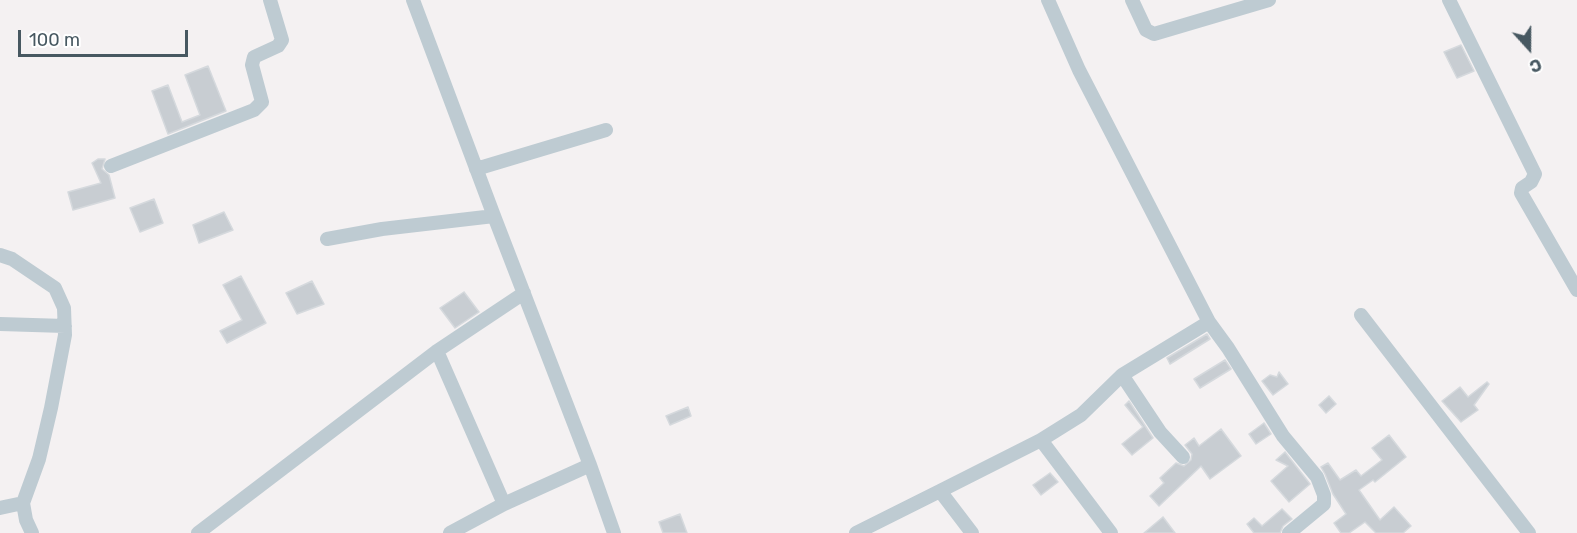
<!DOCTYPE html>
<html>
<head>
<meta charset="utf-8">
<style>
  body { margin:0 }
  #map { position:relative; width:1577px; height:533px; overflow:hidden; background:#f4f1f2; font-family:Rubik,sans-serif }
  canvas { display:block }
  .north { position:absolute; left:1499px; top:18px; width:60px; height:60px; -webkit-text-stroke:4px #fff; paint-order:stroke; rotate:159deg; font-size:16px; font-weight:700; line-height:24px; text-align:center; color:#475861 }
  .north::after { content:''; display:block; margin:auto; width:21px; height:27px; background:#475861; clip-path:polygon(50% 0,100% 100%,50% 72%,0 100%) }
  .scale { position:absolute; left:18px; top:30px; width:170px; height:27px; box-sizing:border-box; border:3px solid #475861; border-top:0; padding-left:8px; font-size:18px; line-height:21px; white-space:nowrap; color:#475861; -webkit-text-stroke:4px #fff; paint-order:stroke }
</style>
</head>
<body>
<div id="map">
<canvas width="1577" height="533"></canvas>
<div class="north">С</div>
<div class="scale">100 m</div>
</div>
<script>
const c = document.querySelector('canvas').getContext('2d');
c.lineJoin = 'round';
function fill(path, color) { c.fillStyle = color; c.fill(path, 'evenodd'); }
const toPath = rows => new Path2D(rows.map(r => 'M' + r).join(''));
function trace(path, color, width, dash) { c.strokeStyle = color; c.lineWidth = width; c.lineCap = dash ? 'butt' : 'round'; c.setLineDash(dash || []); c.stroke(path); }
const building = toPath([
  [1461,45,1474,71,1457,78,1444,52,1461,45],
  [208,66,226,111,168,134,152,91,168,85,182,122,200,115,185,75,208,66],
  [98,159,105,159,102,169,109,175,115,198,73,210,68,192,101,183,92,163,98,159],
  [154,199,163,223,140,232,130,208,154,199],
  [224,212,233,230,199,243,193,225,224,212],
  [241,276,266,323,227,343,220,331,242,320,223,285,241,276],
  [312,281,324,304,297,314,286,293,312,281],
  [464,292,479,312,455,328,440,308,464,292],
  [1207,334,1210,339,1170,364,1167,358,1207,334],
  [1225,360,1231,369,1200,388,1194,379,1225,360],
  [1279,372,1288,384,1273,395,1262,381,1270,375,1277,377,1279,372],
  [1487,382,1489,384,1474,405,1478,410,1461,422,1442,401,1460,387,1468,397,1487,382],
  [1329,396,1336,404,1326,413,1319,405,1329,396],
  [1129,401,1153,438,1132,455,1122,444,1143,427,1125,405,1129,401],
  [688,407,691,416,670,425,666,416,688,407],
  [1264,423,1271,434,1256,444,1249,434,1264,423],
  [1221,429,1241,456,1210,479,1201,466,1159,506,1150,496,1164,483,1160,478,1176,463,1184,466,1191,460,1192,454,1185,445,1194,438,1199,446,1221,429],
  [1389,435,1406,457,1375,482,1373,480,1359,490,1380,520,1394,507,1411,526,1403,533,1376,533,1365,522,1349,533,1341,533,1334,523,1346,514,1333,494,1325,474,1321,467,1328,463,1340,480,1356,470,1361,476,1382,460,1372,448,1389,435],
  [1285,452,1310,484,1289,502,1271,481,1288,466,1276,460,1285,452],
  [1050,473,1058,482,1041,495,1033,485,1050,473],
  [1282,509,1292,519,1283,526,1280,533,1254,533,1247,524,1254,518,1262,526,1282,509],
  [680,514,687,533,663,533,659,522,680,514],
  [1163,517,1175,533,1144,533,1163,517]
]);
const minor = toPath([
  [413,0,494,216,590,465,614,533],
  [1048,0,1079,70,1209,322,1228,348,1283,436,1317,477,1324,495,1324,504,1289,533],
  [1132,0,1146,30,1154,34,1269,0],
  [1449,0,1535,174,1531,182,1522,188,1521,193,1577,290],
  [111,166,254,110,262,102,252,65,254,57,278,46,282,40,270,0],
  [476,169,606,130],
  [327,239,382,229,494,216],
  [0,255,12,259,55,288,64,308,65,335,51,408,39,459,23,503,26,520,32,533],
  [1361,315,1529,533],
  [0,324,65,326],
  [437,351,504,504],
  [1041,440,1081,415,1122,375],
  [1183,457,1160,432,1122,375,1209,322],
  [940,491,1041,440,1111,533],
  [0,508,23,503],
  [198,533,437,351,524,293],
  [450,533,504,504,590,465],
  [856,533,940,491,972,533]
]);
fill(building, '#c8cdd2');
trace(building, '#d5d9dd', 1.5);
trace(minor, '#becbd2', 14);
</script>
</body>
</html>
